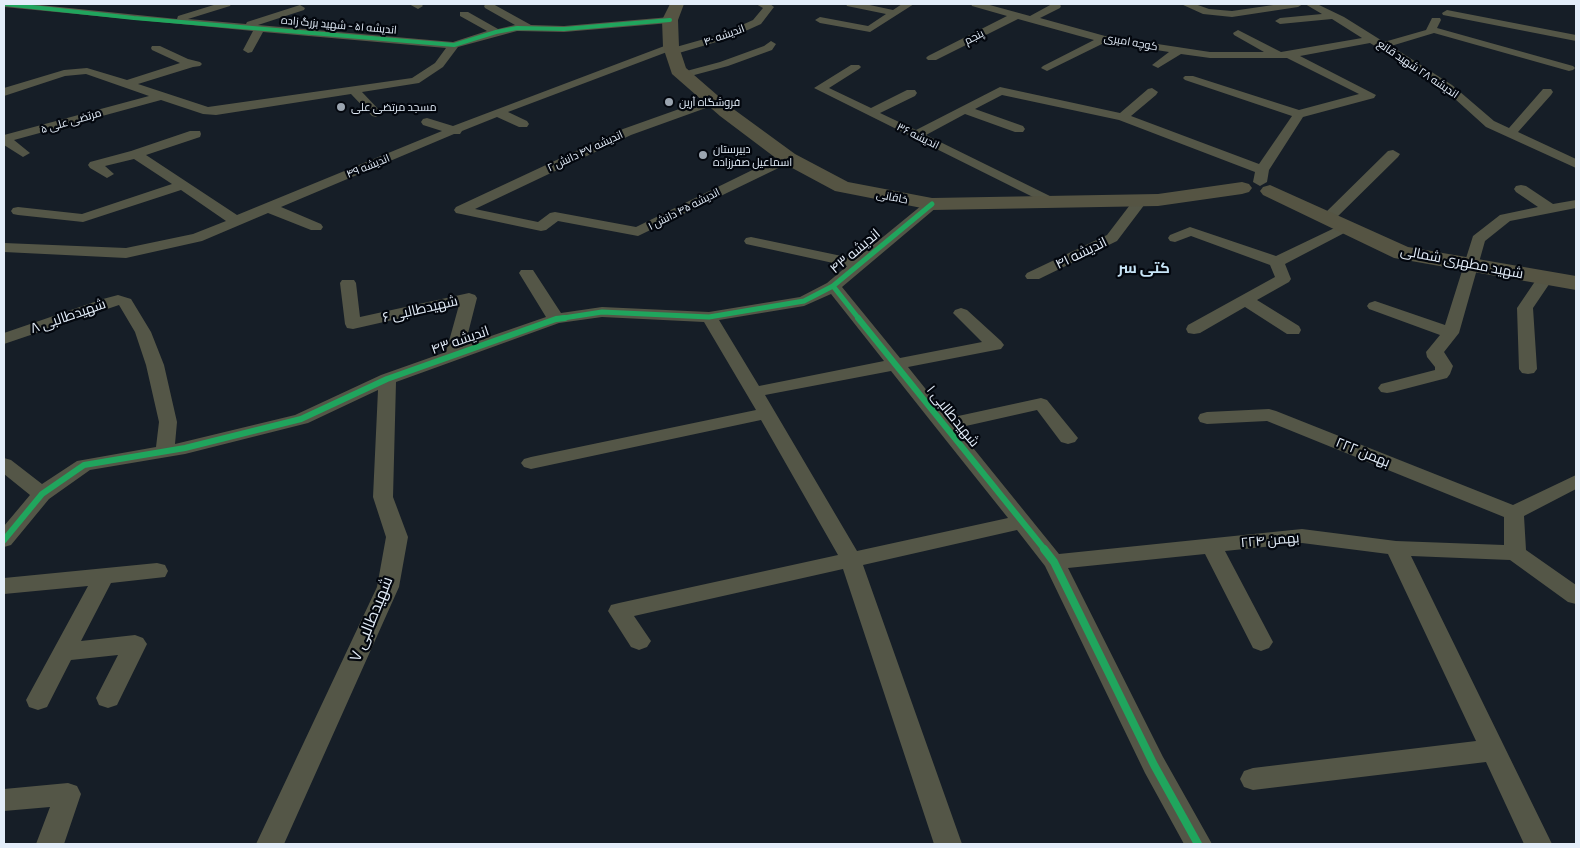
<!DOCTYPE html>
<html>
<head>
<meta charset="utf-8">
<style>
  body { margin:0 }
  #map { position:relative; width:1580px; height:848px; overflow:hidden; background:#161e27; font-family:Barlow,sans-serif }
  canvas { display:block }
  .frame { position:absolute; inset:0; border:5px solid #e3edf9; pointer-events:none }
</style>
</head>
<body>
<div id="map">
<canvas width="1580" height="848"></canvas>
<div class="frame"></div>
</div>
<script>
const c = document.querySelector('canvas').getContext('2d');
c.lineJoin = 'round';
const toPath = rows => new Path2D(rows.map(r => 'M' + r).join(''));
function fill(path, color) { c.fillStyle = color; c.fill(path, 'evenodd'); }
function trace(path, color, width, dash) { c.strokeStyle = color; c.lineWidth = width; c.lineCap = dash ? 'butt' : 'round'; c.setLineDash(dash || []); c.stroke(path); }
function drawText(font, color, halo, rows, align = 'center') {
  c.font = font + ' Barlow,Cairo,sans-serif'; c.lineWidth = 4.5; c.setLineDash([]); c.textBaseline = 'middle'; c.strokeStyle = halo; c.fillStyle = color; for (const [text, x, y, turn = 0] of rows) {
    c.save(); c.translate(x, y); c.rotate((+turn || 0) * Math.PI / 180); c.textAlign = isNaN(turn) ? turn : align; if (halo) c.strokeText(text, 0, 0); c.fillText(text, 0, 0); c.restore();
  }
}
const street = toPath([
  [4,4,30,4,177,19,178,16,217,4,231,4,230,6,188,19,246,24,247,22,300,5,305,8,304,10,258,25,453,42,487,31,460,16,460,12,468,12,498,29,515,25,485,8,484,6,486,4,493,4,531,25,564,26,670,17,675,20,670,23,564,32,517,31,458,47,443,67,419,83,362,92,382,113,376,117,372,116,351,94,216,115,203,114,161,100,14,140,30,153,23,157,4,145,4,135,149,96,86,74,65,76,4,96,4,88,64,70,87,68,127,80,180,63,152,50,151,48,152,46,160,46,188,59,200,62,202,64,200,66,193,67,138,84,208,107,412,78,435,63,446,48,263,32,252,52,248,53,243,50,253,31,4,7,4,4],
  [409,4,421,4,423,6,418,9,409,4],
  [756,4,770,4,774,7,761,24,730,38,672,55,667,52,508,112,527,121,529,124,527,127,519,127,497,117,462,131,460,134,454,134,281,207,321,224,323,227,321,230,311,230,268,213,202,241,126,258,4,252,4,243,126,248,193,234,226,221,181,190,83,222,18,215,13,214,11,211,13,208,18,207,82,214,172,184,134,159,105,166,114,174,107,178,90,168,88,165,90,162,131,151,190,131,200,131,201,134,200,137,146,155,237,215,442,131,423,125,421,122,423,119,427,118,453,126,667,45,675,45,676,47,722,34,753,20,763,8,756,4],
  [846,4,865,4,893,10,902,4,914,4,870,32,820,23,815,20,820,17,868,26,886,14,847,6,846,4],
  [971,4,986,4,1030,16,1052,4,1059,4,1061,6,1060,8,1040,18,1105,36,1210,52,1264,52,1234,35,1233,33,1238,30,1281,52,1362,38,1332,19,1280,24,1275,21,1280,18,1322,14,1305,4,1317,4,1344,17,1384,42,1426,30,1432,18,1440,18,1441,20,1437,28,1573,66,1575,68,1573,70,1569,71,1434,33,1391,46,1452,85,1494,121,1509,128,1543,89,1551,89,1553,92,1551,95,1518,132,1576,159,1576,168,1486,127,1444,89,1370,43,1300,56,1376,95,1374,98,1303,117,1269,170,1267,182,1260,186,1253,182,1255,172,1119,120,1002,95,975,109,1023,126,1025,129,1023,132,1015,132,965,114,926,135,1056,199,1058,202,1056,205,1051,206,814,88,851,65,859,65,861,67,859,69,829,88,871,108,907,90,915,90,917,93,915,96,880,113,916,130,1000,87,1120,113,1148,89,1152,88,1158,92,1156,95,1131,116,1259,164,1292,116,1185,80,1183,78,1185,76,1193,76,1299,110,1359,94,1287,58,1210,58,1181,54,1158,68,1152,65,1169,52,1106,42,1047,71,1041,68,1043,66,1094,40,1018,19,936,60,928,60,926,58,928,56,1007,16,972,6,971,4],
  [1181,4,1195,4,1209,9,1232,11,1280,4,1303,4,1298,7,1232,17,1203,14,1181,4],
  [1447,10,1576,35,1576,41,1443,15,1442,13,1447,10],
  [771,41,776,44,772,50,728,66,683,78,677,75,679,73,720,62,764,46,771,41],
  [713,97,717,98,719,101,717,104,631,135,475,209,538,222,550,213,555,212,636,227,783,155,793,155,795,158,793,161,638,236,558,221,546,230,541,231,461,214,456,213,454,210,456,207,623,129,713,97],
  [1393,150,1400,154,1398,157,1332,222,1322,222,1320,219,1322,216,1388,151,1393,150],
  [1521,185,1526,186,1553,204,1576,200,1576,208,1510,221,1485,241,1459,333,1444,352,1453,366,1450,374,1447,378,1393,392,1387,393,1381,392,1378,388,1381,384,1435,370,1435,367,1427,357,1426,352,1440,335,1369,309,1367,306,1369,303,1375,301,1445,325,1473,236,1500,215,1538,207,1516,192,1514,189,1516,186,1521,185],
  [1141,196,1146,197,1148,200,1117,241,1039,279,1027,279,1025,276,1027,273,1107,235,1136,197,1141,196],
  [932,200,937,201,939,204,937,207,842,287,900,358,982,342,953,313,955,310,961,308,967,310,1001,341,1004,345,1001,349,908,367,949,418,1041,398,1047,400,1078,438,1075,442,1068,444,1061,442,1037,410,957,428,1059,554,1302,529,1396,541,1504,545,1504,517,1267,421,1207,424,1200,422,1198,418,1200,414,1207,412,1269,409,1276,411,1513,505,1576,475,1576,489,1524,516,1526,550,1576,585,1576,604,1568,602,1510,560,1411,556,1552,844,1524,844,1486,762,1253,790,1244,787,1240,779,1244,771,1253,768,1476,741,1388,554,1302,543,1225,551,1273,642,1269,648,1261,651,1253,648,1205,554,1068,568,1163,757,1212,844,1184,844,1145,773,1045,566,1017,530,863,565,962,844,934,844,843,569,634,616,651,641,647,647,639,650,631,647,608,611,611,605,619,603,838,555,761,420,531,469,524,467,521,463,524,459,531,457,756,410,704,322,602,317,559,323,396,382,393,497,408,537,399,587,284,844,256,844,377,587,386,537,373,497,378,390,308,423,185,454,90,470,49,499,11,545,4,547,4,526,30,495,4,474,4,458,11,460,42,484,77,461,156,447,159,422,146,365,135,332,119,305,4,344,4,333,103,299,118,295,131,299,151,332,164,365,177,422,175,444,295,415,381,375,446,352,459,305,353,329,347,328,345,324,340,283,342,280,354,280,356,283,360,317,469,293,475,295,477,298,465,345,546,317,519,273,521,270,533,270,561,313,602,307,709,312,800,297,827,283,847,266,746,244,744,241,746,238,751,237,856,259,927,201,932,200],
  [831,294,884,361,759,386,719,320,804,306,831,294],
  [891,371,937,429,1008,518,857,551,765,395,891,371],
  [1345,223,1350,224,1352,227,1350,230,1285,264,1291,279,1289,282,1257,300,1299,326,1301,330,1299,334,1287,334,1245,307,1200,333,1194,334,1188,333,1186,329,1188,325,1275,277,1270,265,1191,236,1175,242,1170,241,1168,238,1170,235,1190,227,1276,256,1345,223],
  [1546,272,1552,274,1554,277,1533,308,1537,369,1534,373,1528,374,1522,373,1519,369,1517,308,1540,274,1546,272],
  [157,563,165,565,168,571,165,577,111,583,81,641,135,635,143,638,147,644,117,705,108,708,99,705,96,698,118,655,71,660,47,707,38,710,29,707,26,700,88,586,4,594,4,578,157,563],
  [68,783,77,786,81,794,64,844,36,844,50,807,4,811,4,789,68,783]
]);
const secondary = toPath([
  [670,4,684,4,678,20,679,47,686,68,732,108,795,154,848,182,932,198,1158,194,1242,182,1249,184,1252,188,1249,192,1242,194,1158,206,932,210,835,191,781,162,720,116,672,74,663,47,662,20,670,4],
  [1270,185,1408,247,1576,276,1576,290,1394,258,1263,195,1260,191,1263,187,1270,185]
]);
const cyclewayFar3 = toPath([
  [4,4,134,18,454,45,496,32,517,28,564,29,670,20]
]);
const cyclewayFar2 = toPath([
  [833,286,859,319],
  [557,319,602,312,709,317,804,301,833,286,932,204]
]);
const cyclewayFar1 = toPath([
  [858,318,1045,550],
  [4,540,42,494,84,465,185,448,301,419,387,379,556,319,565,318]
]);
const cycleway = toPath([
  [1044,549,1054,562,1154,765,1198,844]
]);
const markers = [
  [669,102,5,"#9ba5b0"],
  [341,107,5,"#9ba5b0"],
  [703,155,5,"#9ba5b0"]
];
const farStreetnames = [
  ["اندیشه ۵۱ - شهید بزرگ زاده",339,25,5],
  ["اندیشه ۴۰",724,35,-20],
  ["پنجم",974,37,-27],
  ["کوچه امیری",1131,42,10],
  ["اندیشه ۲۸ شهید قانع",1418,69,34],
  ["مرتضی علی ۵",71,121,-16],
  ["اندیشه ۳۶",918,136,26],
  ["اندیشه ۴۷ دانش ۲",585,151,-25],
  ["اندیشه ۴۹",368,166,-22],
  ["خاقانی",892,197,11],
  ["اندیشه ۴۵ دانش ۱",684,209,-27]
];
const farPoinames = [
  ["فروشگاه آرین",679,102],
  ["مسجد مرتضی علی",351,107],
  ["دبیرستان",713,149],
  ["اسماعیل صفرزاده",713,162]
];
const streetNames = [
  ["اندیشه ۴۳",855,251,-40],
  ["اندیشه ۴۱",1081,253,-26],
  ["شهید مطهری شمالی",1462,262,11],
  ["شهیدطالبی ۶",420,309,-13],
  ["شهیدطالبی ۸",68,316,-19],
  ["اندیشه ۴۳",460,340,-19],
  ["شهیدطالبی ۱",953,416,51],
  ["۲۲بهمن ۲",1363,452,22],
  ["۲۲بهمن ۴",1270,540,-5]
];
const neighbourhoodNames = [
  ["کتی سر",1144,268]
];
const nearStreetnames = [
  ["شهیدطالبی ۷",371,619,-68]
];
fill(street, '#545647');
fill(secondary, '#555443');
trace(cyclewayFar3, '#20a55d', 4);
trace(cyclewayFar2, '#20a55d', 5);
trace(cyclewayFar1, '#20a55d', 6);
trace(cycleway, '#20a55d', 8);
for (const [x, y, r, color] of markers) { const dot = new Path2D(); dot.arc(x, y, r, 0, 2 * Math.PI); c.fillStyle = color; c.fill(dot); trace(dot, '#03070e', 2); }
drawText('11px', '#e3edf9', '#03070e', farStreetnames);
drawText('11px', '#e3edf9', '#03070e', farPoinames, 'left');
drawText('14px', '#e3edf9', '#03070e', streetNames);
drawText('bold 15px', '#c7e4f6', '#03070e', neighbourhoodNames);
drawText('16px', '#e3edf9', '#03070e', nearStreetnames);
</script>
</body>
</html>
